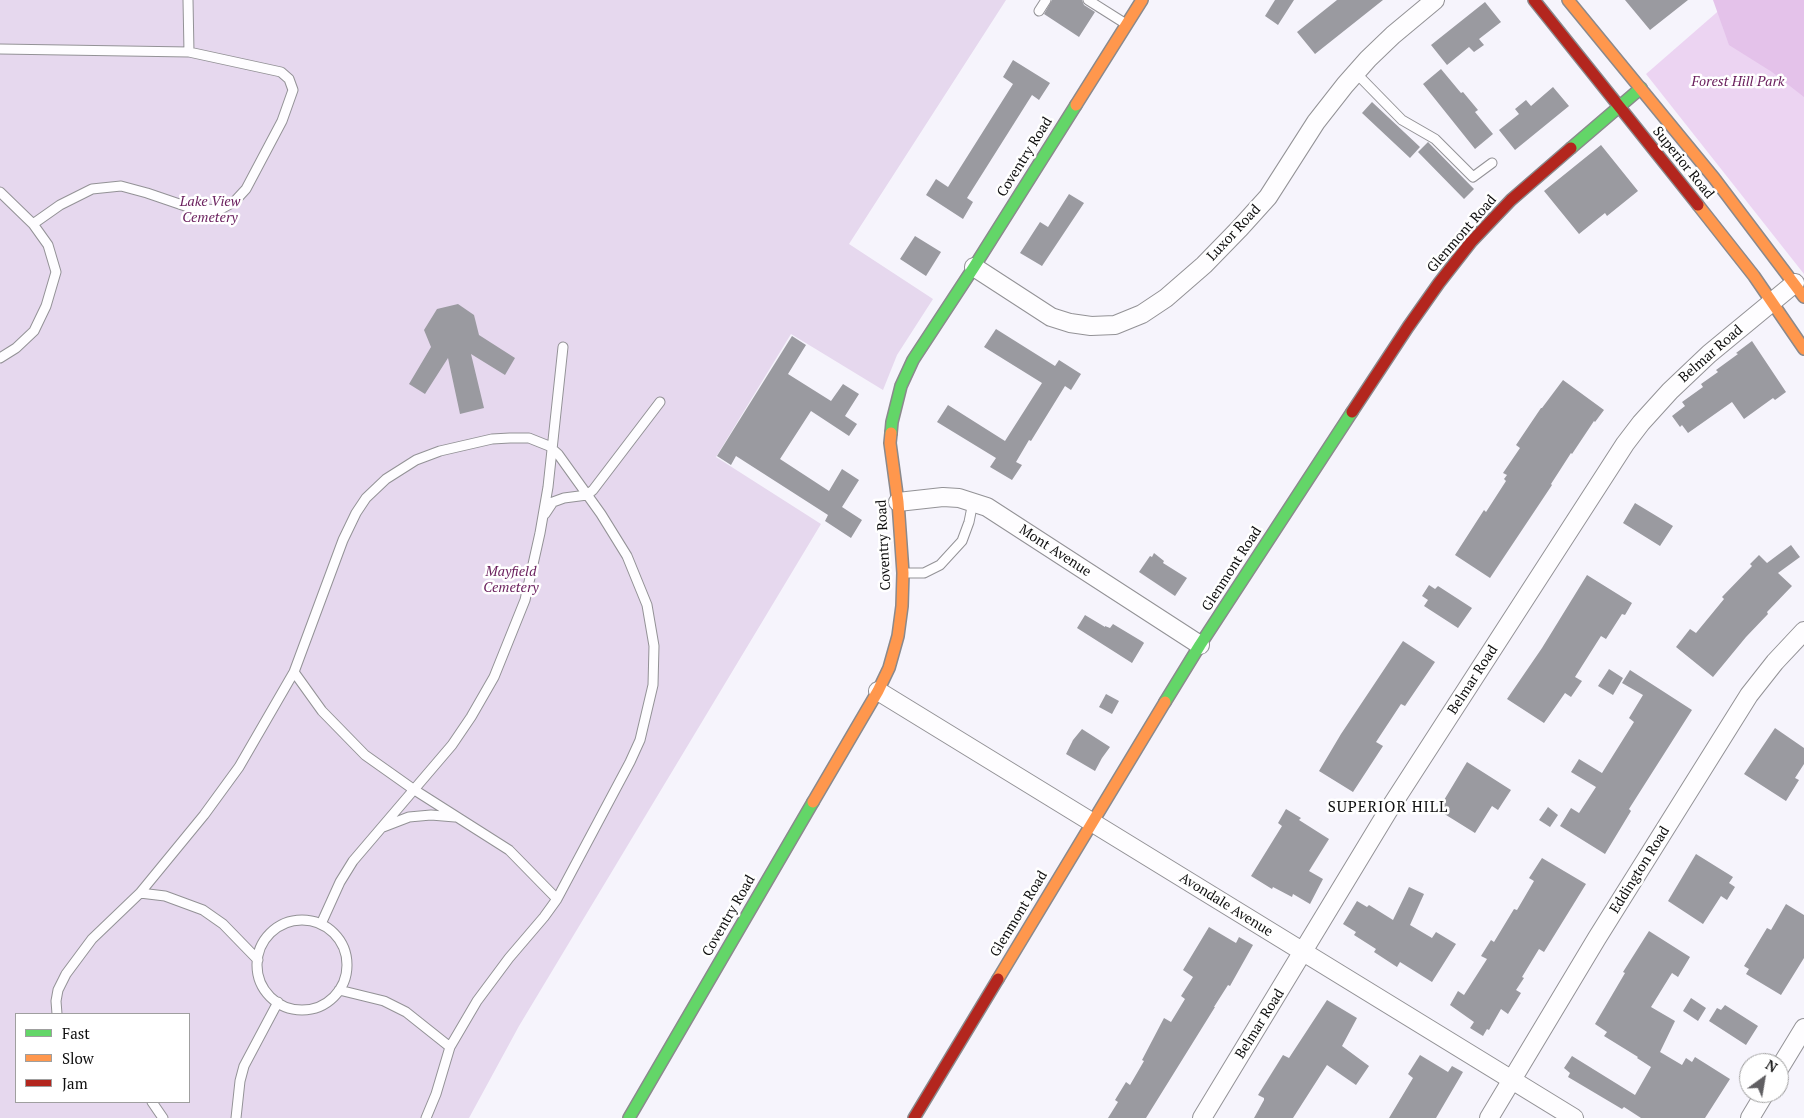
<!DOCTYPE html>
<html>
<head>
<meta charset="utf-8">
<style>
  body { margin:0 }
  #map { position:relative; width:1804px; height:1118px; overflow:hidden; background:#f6f4fc; font-family:"PT Serif",serif }
  canvas { display:block }
  .legend { position:absolute; left:15px; top:1013px; width:175px; height:90px; box-sizing:border-box; background:#fff; border:1px solid #9f9f9f; margin:0; padding:6px 9px; list-style:none; font-size:15px; color:#0f0f0f }
  .legend li { display:flex; align-items:center; gap:10px; height:25px }
  .legend b { width:25px; border:1px solid #9f9f9f }
  .north { position:absolute; left:1739px; top:1053px; width:50px; height:50px; box-sizing:border-box; background:#fff; border:1px solid #9f9f9f; border-radius:50%; rotate:32deg; font-size:14px; font-weight:700; line-height:20px; text-align:center; color:#0f0f0f }
  .north::after { content:''; display:block; margin:auto; width:18px; height:22px; background:#605f62; clip-path:polygon(50% 0,100% 100%,50% 72%,0 100%) }
</style>
</head>
<body>
<div id="map">
<canvas width="1804" height="1118"></canvas>
<ul class="legend">
<li><b style="height:6px;background:#63d668"></b>Fast</li>
<li><b style="height:6px;background:#ff974d"></b>Slow</li>
<li><b style="height:6px;background:#b3261e"></b>Jam</li>
</ul>
<div class="north">N</div>
</div>
<script>
const c = document.querySelector('canvas').getContext('2d');
c.lineJoin = 'round';
function fill(path, color) { c.fillStyle = color; c.fill(path, 'evenodd'); }
const toPath = rows => new Path2D(rows.map(r => 'M' + r).join(''));
function trace(path, color, width, dash) { c.strokeStyle = color; c.lineWidth = width; c.lineCap = dash ? 'butt' : 'round'; c.setLineDash(dash || []); c.stroke(path); }
function drawText(font, color, halo, rows, align = 'center') {
  c.font = font + ' "PT Serif",serif'; c.lineWidth = 5; c.setLineDash([]); c.textBaseline = 'middle'; c.strokeStyle = halo; c.fillStyle = color; for (const [text, x, y, turn = 0] of rows) {
    c.save(); c.translate(x, y); c.rotate((+turn || 0) * Math.PI / 180); c.textAlign = isNaN(turn) ? turn : align; if (halo) c.strokeText(text, 0, 0); c.fillText(text, 0, 0); c.restore();
  }
}
const green = toPath([
  [1731,0,1804,0,1804,274,1646,74]
]);
const forest = toPath([
  [1713,0,1804,0,1804,97,1772,72,1729,45]
]);
const cemetery = toPath([
  [0,0,1006,0,849,244,933,299,897,355,883,390,791,334,716,457,821,524,519,1026,469,1118,0,1118],
  [16,1014,189,1014,189,1102,16,1102]
]);
const building = toPath([
  [1052,0,1082,0,1084,5,1095,12,1079,37,1044,14],
  [1275,0,1294,0,1278,25,1265,16],
  [1337,0,1383,0,1315,54,1297,32],
  [1625,0,1688,0,1650,30],
  [1485,2,1501,22,1479,39,1484,45,1474,52,1469,47,1447,65,1431,45],
  [1013,60,1050,83,1039,100,1032,95,967,198,973,202,963,219,926,195,936,179,948,187,1013,84,1003,77],
  [1441,69,1461,93,1463,92,1478,110,1475,112,1493,134,1475,149,1423,84],
  [1553,87,1569,106,1515,150,1499,130,1519,114,1515,109,1526,100,1531,106],
  [1372,102,1420,147,1410,158,1362,113],
  [1428,142,1474,189,1464,199,1418,152],
  [1601,145,1638,191,1607,216,1605,213,1579,234,1544,191],
  [1069,194,1084,203,1042,266,1020,253,1040,222,1048,227],
  [915,236,941,252,926,276,900,259],
  [458,304,474,315,479,335,515,358,505,375,471,354,484,408,460,414,448,358,425,394,409,384,431,347,424,330,437,309],
  [996,329,1055,366,1059,360,1081,374,1071,390,1065,386,1031,441,1029,440,1016,462,1022,465,1012,480,990,467,996,458,937,422,948,405,1005,441,1042,383,984,347],
  [792,336,806,345,788,374,831,401,843,384,859,394,845,416,857,424,849,436,811,411,780,459,829,491,842,469,859,480,842,507,862,520,851,538,825,521,828,515,736,456,731,465,717,456],
  [1752,341,1786,392,1775,400,1773,398,1744,419,1732,402,1688,433,1682,425,1680,427,1672,416,1685,406,1682,402,1703,387,1701,384,1718,372,1716,370,1738,354,1736,353],
  [1563,380,1604,410,1595,422,1594,421,1572,454,1571,453,1551,484,1552,485,1490,578,1455,555,1484,510,1486,512,1506,481,1504,479,1507,475,1503,473,1520,448,1516,445,1541,408,1542,408],
  [1635,503,1673,526,1660,546,1623,523],
  [1791,545,1800,557,1778,573,1792,586,1767,612,1768,614,1746,637,1713,677,1676,647,1690,629,1696,633,1724,599,1722,597,1752,566,1750,564,1759,555,1767,563],
  [1154,553,1164,561,1163,563,1187,578,1175,596,1139,572,1150,556,1152,557],
  [1587,575,1632,603,1625,615,1622,614,1606,639,1601,636,1575,677,1582,681,1571,697,1565,693,1544,723,1507,699,1542,648],
  [1429,585,1435,589,1438,586,1472,608,1458,628,1424,606,1428,600,1422,596],
  [1085,615,1105,627,1105,626,1110,628,1113,624,1143,642,1144,643,1132,663,1077,628],
  [1403,641,1435,662,1405,706,1401,704,1376,742,1383,746,1353,792,1319,771,1341,734],
  [1609,669,1623,678,1613,695,1598,686],
  [1630,670,1692,710,1629,809,1631,811,1605,854,1560,826,1571,808,1579,813,1596,787,1571,772,1579,759,1602,773,1634,722,1629,718,1643,695,1622,683],
  [1106,694,1119,701,1112,714,1099,707],
  [1775,728,1804,748,1804,764,1795,778,1799,780,1786,801,1744,774],
  [1082,729,1110,747,1102,758,1095,771,1066,754,1073,740],
  [1467,762,1511,790,1498,810,1492,806,1475,833,1438,810],
  [1548,807,1558,815,1550,827,1539,820],
  [1286,809,1301,818,1299,820,1329,839,1309,871,1323,879,1310,904,1293,894,1292,897,1273,887,1272,889,1251,876,1282,826,1278,823],
  [1696,854,1733,877,1729,883,1735,887,1727,900,1721,896,1703,924,1668,901],
  [1542,858,1586,884,1544,952,1539,949,1522,977,1524,978,1516,990,1521,993,1508,1014,1501,1009,1489,1030,1487,1029,1483,1036,1470,1028,1474,1022,1450,1005,1458,991,1464,995,1487,959,1481,956,1491,940,1494,942,1514,909,1517,910,1534,881,1529,878],
  [1409,887,1424,894,1410,925,1432,938,1436,932,1456,944,1432,982,1400,962,1397,967,1374,952,1376,949,1354,935,1356,932,1343,924,1357,901,1367,907,1369,905,1393,920],
  [1786,904,1804,915,1804,958,1781,995,1746,974,1749,969,1744,966,1767,928,1771,930],
  [1209,927,1236,943,1239,937,1253,945,1230,986,1228,985,1214,1007,1215,1007,1146,1118,1108,1118,1118,1102,1115,1100,1126,1082,1130,1085,1144,1061,1142,1060,1164,1018,1171,1022,1185,999,1181,996,1193,977,1183,970],
  [1649,931,1690,957,1678,977,1672,973,1651,1007,1675,1021,1660,1052,1682,1065,1686,1058,1692,1062,1695,1057,1730,1079,1705,1118,1641,1118,1624,1107,1622,1109,1568,1077,1570,1073,1564,1068,1572,1056,1635,1095,1651,1067,1637,1058,1638,1057,1604,1036,1607,1032,1595,1024,1625,973,1623,972],
  [1691,998,1706,1008,1698,1021,1683,1011],
  [1327,1000,1357,1018,1342,1046,1369,1066,1356,1085,1327,1065,1293,1118,1254,1118,1264,1100,1264,1098,1258,1095,1283,1055,1289,1058],
  [1725,1005,1758,1026,1746,1045,1709,1021,1717,1008,1721,1010],
  [1420,1055,1448,1072,1452,1066,1463,1072,1436,1118,1389,1118,1413,1078,1408,1074]
]);
const lane = toPath([
  [188,0,189,52],
  [1088,0,1126,24],
  [1039,11,1046,0],
  [0,49,189,52,281,72,289,79,293,90,282,121,246,189,234,202,219,210,191,208,147,193,121,186,92,189,60,205,33,224],
  [1356,73,1402,120,1435,139,1473,177,1492,163],
  [0,192,33,224,48,245,56,272,46,306,34,331,16,348,0,358],
  [545,514,553,502,564,498,587,495,593,490,660,402],
  [903,573,924,573,940,565,962,541,969,522,973,502],
  [294,672,322,711,365,755,413,789,509,850,557,899],
  [383,827,409,817,431,815,455,817],
  [140,893,165,896,203,910,223,924,258,960],
  '257 965a45 45 0 1 1 90 0a45 45 0 1 1-90 0Z',
  [321,924,340,882,353,861,452,745,471,717,494,677,525,600,540,533,548,487,563,347],
  [339,990,384,1001,406,1012,450,1047],
  [57,1014,56,1001,58,990,66,974,92,939,140,893,204,815,239,767,294,672,343,540,356,513,366,498,386,479,416,460,440,451,492,439,510,438,529,438,549,446,558,454,601,514,627,556,647,605,654,646,653,685,640,740,630,762,557,899,544,917,509,958,477,1001,450,1047,436,1094,426,1118],
  [152,1102,163,1118],
  [236,1118,240,1081,244,1066,278,1002]
]);
const street = toPath([
  [974,267,1051,317,1070,323,1091,326,1115,325,1142,314,1166,298,1204,265,1240,228,1268,197,1316,122,1345,85,1368,59,1393,35,1435,0],
  [898,502,943,497,959,498,987,507,1200,645],
  [878,691,1574,1118],
  [1779,1069,1804,1028],
  [1202,1118,1388,811,1625,444,1641,423,1670,391,1709,354,1795,283],
  [1489,1118,1597,938,1749,695,1775,662,1804,631],
  [1750,1118,1765,1093]
]);
const fast = toPath([
  [1571,148,1641,88],
  [891,433,892,422,901,386,913,360,974,267,1076,105],
  [1165,702,1200,645,1352,412],
  [629,1118,813,802]
]);
const slow = toPath([
  [1568,0,1714,178,1804,297],
  [1076,105,1142,0],
  [1698,205,1754,276,1804,349],
  [813,802,878,691,889,668,898,636,902,606,903,573,898,502,890,443,891,433],
  [998,979,1165,702]
]);
const jam = toPath([
  [1534,0,1698,205],
  [1352,412,1408,327,1439,283,1471,242,1511,200,1571,148],
  [914,1118,998,979]
]);
const parkNames = [
  ["Forest Hill Park",1738,82],
  ["Lake View",210,202],
  ["Cemetery",210,218],
  ["Mayfield",511,572],
  ["Cemetery",511,588]
];
const streetNames = [
  ["Coventry Road",1025,157,-58],
  ["Superior Road",1683,163,51],
  ["Luxor Road",1234,233,-47],
  ["Glenmont Road",1462,234,-49],
  ["Belmar Road",1711,354,-41],
  ["Coventry Road",884,545,-93],
  ["Mont Avenue",1055,551,33],
  ["Glenmont Road",1232,569,-57],
  ["Belmar Road",1473,680,-57],
  ["Eddington Road",1640,870,-58],
  ["Avondale Avenue",1226,905,32],
  ["Glenmont Road",1019,914,-59],
  ["Coventry Road",729,916,-60],
  ["Belmar Road",1260,1024,-58]
];
const neighbourhoodNames = [
  ["SUPERIOR HILL",1388,808]
];
fill(green, '#ecd4f2');
fill(forest, '#e4c2ea');
fill(cemetery, '#e6d8ee');
fill(building, '#9a9aa0');
trace(lane, '#939296', 11);
trace(street, '#939296', 20);
trace(fast, '#8a898c', 14);
trace(slow, '#8a898c', 14);
trace(jam, '#8a898c', 14);
trace(lane, '#fefdff', 9);
trace(street, '#fefdff', 18);
trace(fast, '#63d668', 11);
trace(slow, '#ff974d', 11);
trace(jam, '#b3261e', 11);
drawText('italic 14px', '#691e5c', '#fff', parkNames);
drawText('14px', '#0f0f0f', '#fff', streetNames);
c.letterSpacing = '1px';
drawText('15px', '#0f0f0f', '#fff', neighbourhoodNames);
c.letterSpacing = '0px';
</script>
</body>
</html>
